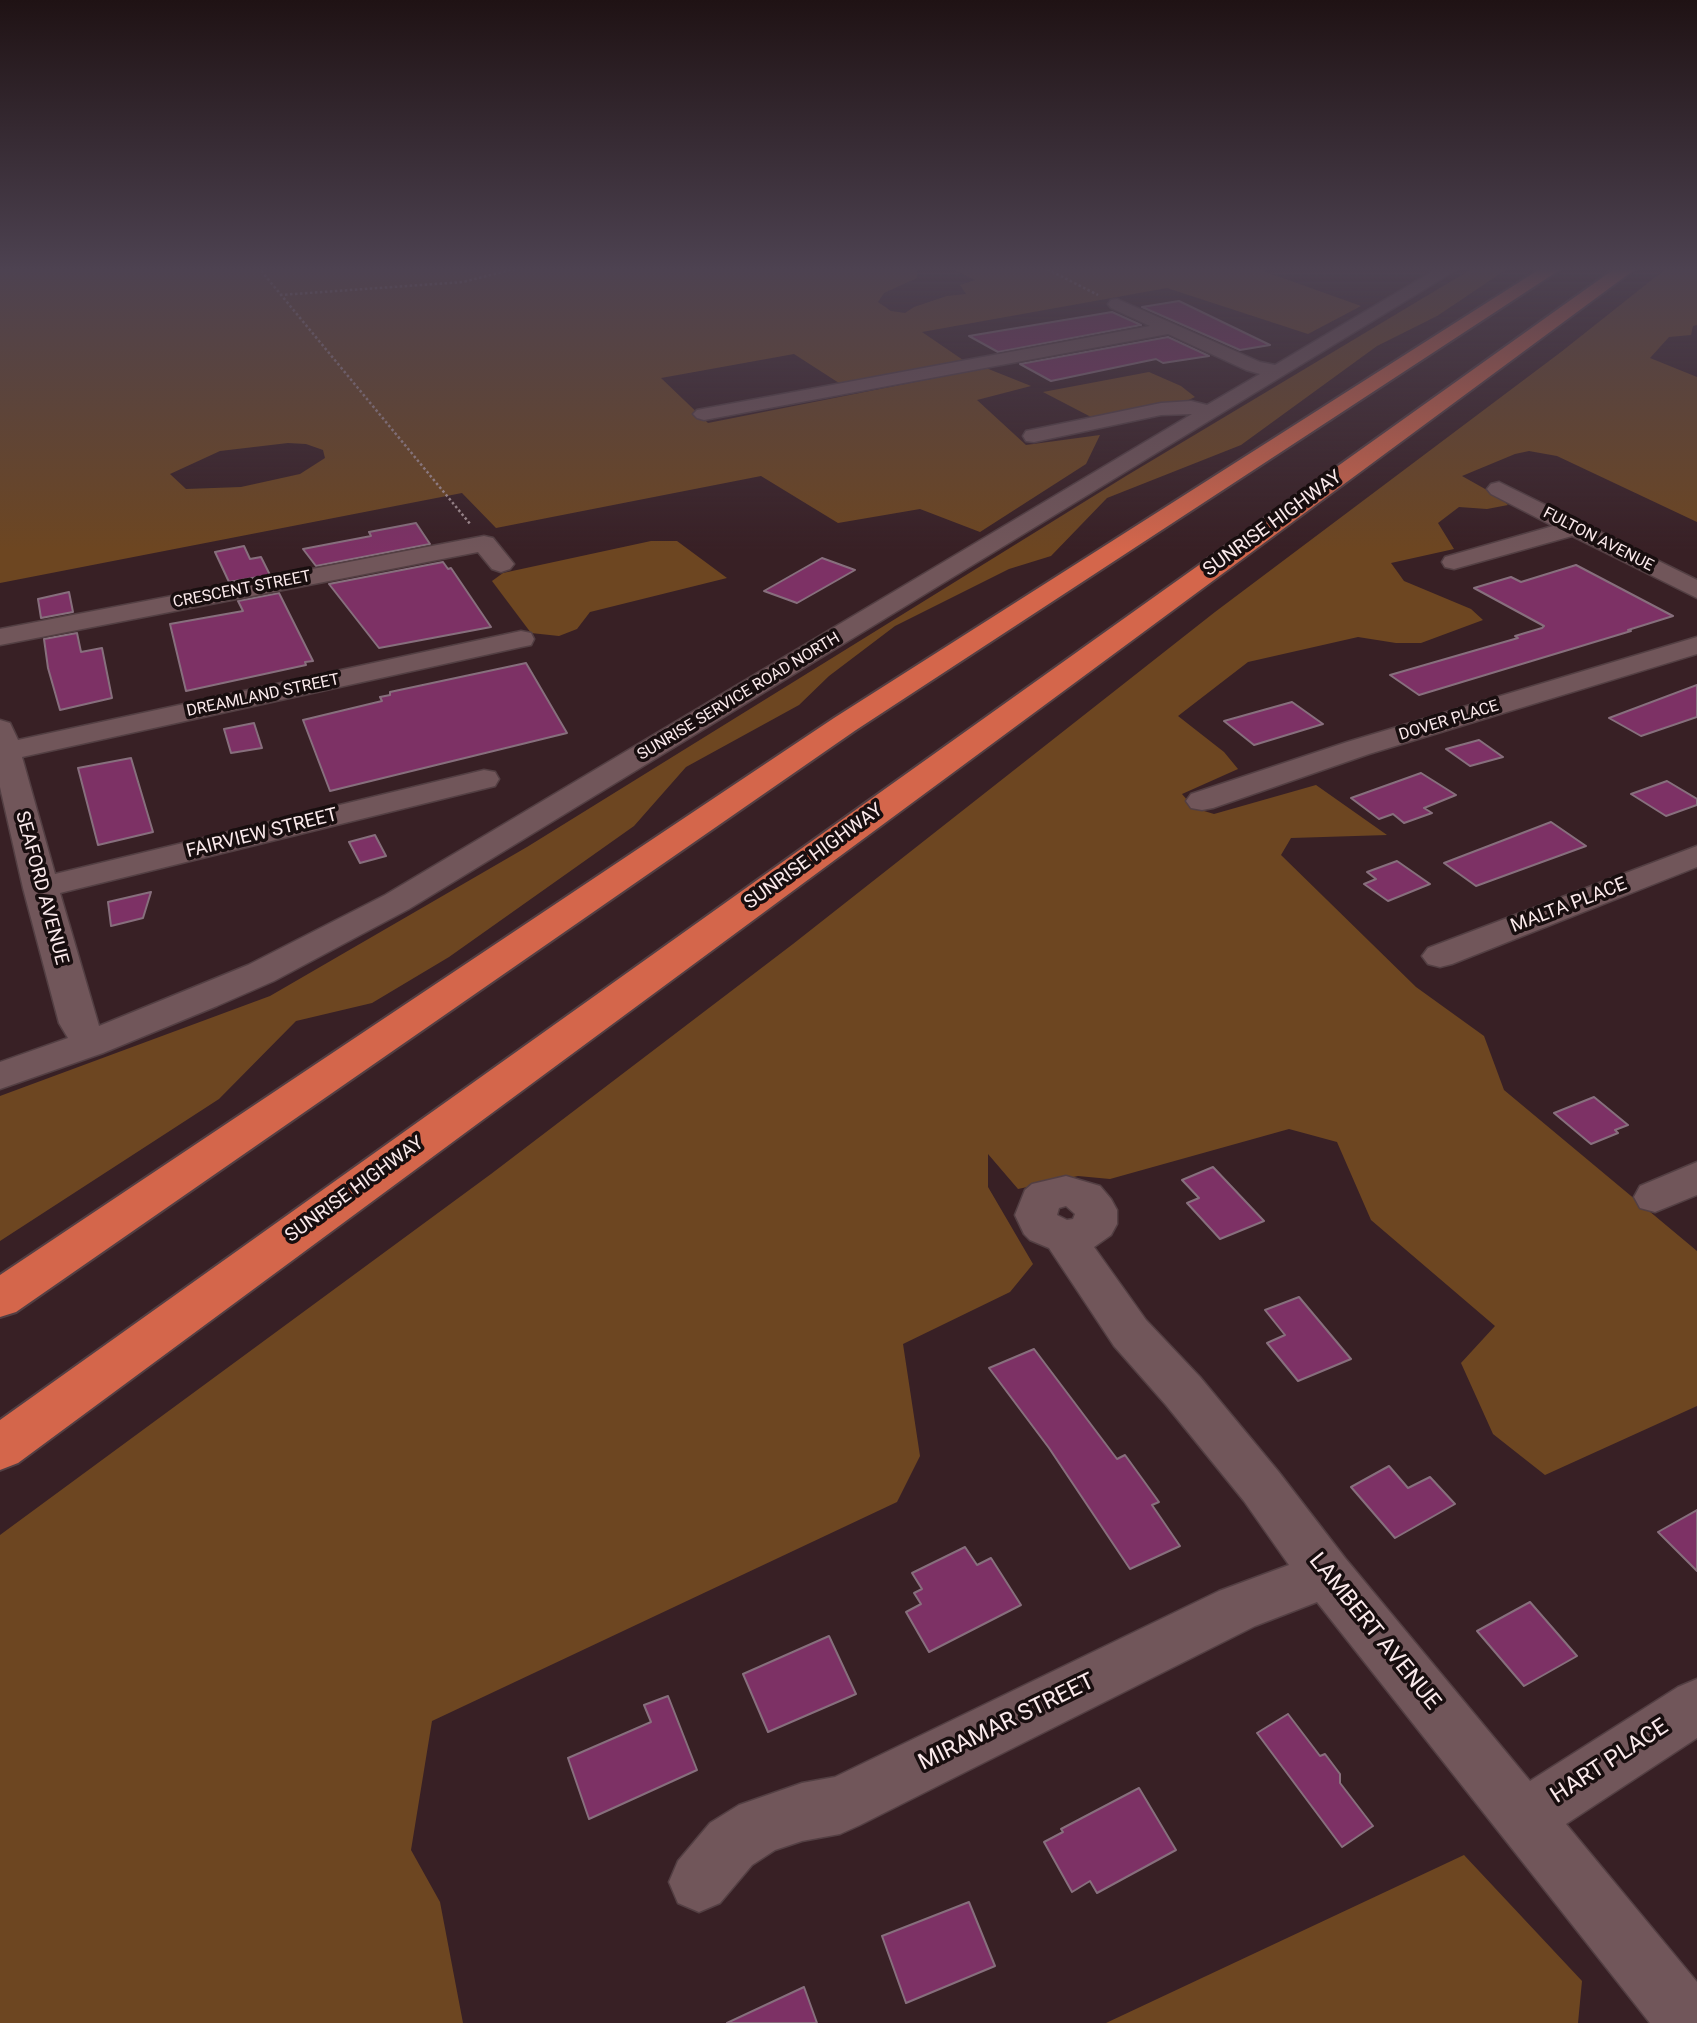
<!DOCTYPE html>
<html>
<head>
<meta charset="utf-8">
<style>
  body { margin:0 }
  canvas { display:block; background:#382025 }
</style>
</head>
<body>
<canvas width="1697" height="2023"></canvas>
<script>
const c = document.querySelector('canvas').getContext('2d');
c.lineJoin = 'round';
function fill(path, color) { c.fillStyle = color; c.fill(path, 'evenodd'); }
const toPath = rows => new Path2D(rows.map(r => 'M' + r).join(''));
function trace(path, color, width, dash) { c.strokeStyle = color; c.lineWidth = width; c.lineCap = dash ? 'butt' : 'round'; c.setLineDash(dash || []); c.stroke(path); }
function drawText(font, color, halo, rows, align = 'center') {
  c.font = font + ' Roboto,sans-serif'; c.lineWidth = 7; c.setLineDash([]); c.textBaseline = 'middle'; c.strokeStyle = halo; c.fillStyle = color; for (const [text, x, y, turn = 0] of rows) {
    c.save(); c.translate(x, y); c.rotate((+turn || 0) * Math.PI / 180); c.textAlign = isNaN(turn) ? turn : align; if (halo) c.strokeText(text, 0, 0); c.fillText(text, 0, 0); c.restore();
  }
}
const green = toPath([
  [0,267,917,267,917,278,884,293,878,302,891,311,905,313,914,307,947,296,966,294,960,285,975,280,948,267,1284,267,1263,271,1361,306,1308,334,1167,288,922,332,963,360,839,383,794,354,661,378,708,423,986,368,1031,386,977,400,1026,445,1100,435,1086,464,980,532,920,509,838,523,761,476,496,528,462,493,0,583],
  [288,443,306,444,323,450,325,458,300,474,241,487,186,489,170,474,220,451],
  [1475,267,1510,267,1437,316,1377,346,1241,445,1107,498,1051,556,1009,569,895,626,829,676,799,705,686,767,634,826,449,957,372,1003,296,1021,219,1099,0,1241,0,1096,270,996,527,847,1126,476],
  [1668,267,1697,267,1697,325,1693,326,1691,335,1669,337,1650,358,1697,377,1697,522,1557,456,1529,451,1515,454,1462,476,1501,498,1508,505,1487,509,1459,507,1438,523,1454,549,1391,563,1404,581,1471,609,1483,620,1421,643,1396,643,1358,637,1248,662,1178,716,1224,752,1238,769,1182,794,1194,808,1214,814,1316,785,1387,835,1291,838,1281,855,1416,987,1484,1036,1504,1090,1697,1251,1697,1406,1545,1475,1493,1434,1461,1363,1495,1326,1371,1220,1337,1142,1289,1129,1110,1179,1078,1176,1018,1189,988,1154,988,1187,1033,1264,1010,1292,903,1344,920,1456,897,1502,432,1721,411,1850,440,1902,463,2023,0,2023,0,1535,491,1174,793,944,1215,612,1561,352],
  [1149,372,1181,386,1195,397,1182,403,1151,405,1093,418,1043,392],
  [651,541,677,541,727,578,590,612,577,629,559,636,531,633,492,581,503,573],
  [1464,1855,1582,1981,1578,2023,1106,2023]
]);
const building = toPath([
  [1179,301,1270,345,1240,350,1142,307,1179,301],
  [1112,312,1141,325,998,352,969,336,1112,312],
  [1168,337,1209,356,1163,363,1156,359,1051,381,1020,364,1168,337],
  [416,523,430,544,316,566,303,549,371,536,369,532,416,523],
  [244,546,250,559,261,557,270,575,229,582,215,552,244,546],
  [822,558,855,570,797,603,764,591,822,558],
  [443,562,448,569,451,568,491,627,379,648,329,584,443,562],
  [1576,565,1673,616,1628,630,1631,631,1419,695,1390,675,1518,638,1515,636,1542,628,1544,626,1474,588,1511,577,1521,582,1576,565],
  [69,592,73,612,41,618,38,599,69,592],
  [279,593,313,661,305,662,306,665,186,691,170,624,243,611,238,601,279,593],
  [77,633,81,652,102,648,112,698,60,710,48,668,44,639,77,633],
  [526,663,567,733,330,791,303,720,382,701,380,697,390,695,390,692,526,663],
  [1697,685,1697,717,1641,736,1609,718,1697,685],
  [1292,702,1323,724,1254,745,1224,721,1292,702],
  [254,723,262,748,231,753,224,729,254,723],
  [1479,740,1503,757,1470,766,1446,749,1479,740],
  [131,758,153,832,98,845,78,768,131,758],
  [1421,773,1456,795,1424,808,1432,813,1404,823,1393,814,1379,819,1351,798,1421,773],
  [1667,781,1697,799,1697,805,1666,816,1631,794,1667,781],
  [1551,822,1586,846,1476,886,1444,863,1551,822],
  [375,835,386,856,360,863,349,842,375,835],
  [1397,861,1430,884,1388,901,1364,884,1376,879,1367,872,1397,861],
  [151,892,143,918,111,926,108,902,151,892],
  [1594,1097,1628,1125,1615,1130,1618,1133,1591,1144,1554,1113,1594,1097],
  [1213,1167,1264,1221,1220,1239,1187,1203,1199,1198,1182,1180,1213,1167],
  [1299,1297,1351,1359,1298,1381,1267,1343,1285,1335,1265,1310,1299,1297],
  [1034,1349,1117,1459,1125,1455,1159,1502,1152,1505,1180,1546,1130,1569,1049,1448,989,1368,1034,1349],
  [1389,1466,1408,1488,1430,1477,1455,1504,1395,1538,1351,1487,1389,1466],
  [1697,1510,1697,1571,1658,1532,1697,1510],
  [965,1547,977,1565,991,1558,1021,1605,929,1652,906,1612,921,1604,914,1593,922,1589,912,1573,965,1547],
  [1530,1602,1577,1656,1524,1686,1477,1631,1530,1602],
  [829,1636,856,1694,768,1732,743,1674,829,1636],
  [668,1696,697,1770,589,1819,568,1758,651,1722,644,1705,668,1696],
  [1288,1714,1320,1756,1325,1754,1340,1774,1340,1783,1373,1826,1342,1847,1257,1733,1288,1714],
  [1139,1788,1176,1850,1097,1893,1090,1881,1072,1892,1044,1842,1063,1832,1061,1829,1139,1788],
  [969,1902,995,1966,906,2003,882,1936,969,1902],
  [804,1987,817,2023,727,2023,804,1987]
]);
const path = toPath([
  [258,267,471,525],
  [1043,267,1098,295],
  [280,295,463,282,522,267]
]);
const minor = toPath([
  [1440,267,1461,267,409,909,274,981,217,1006,103,1053,0,1089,0,1062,68,1038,59,1023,23,888,0,787,0,720,10,723,18,740,521,631,531,633,534,639,531,645,521,647,22,757,55,874,484,770,495,772,499,779,495,786,60,893,99,1026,248,965,385,895,1192,414,1161,415,1034,442,1026,441,1023,436,1026,431,1161,403,1191,401,1207,405,1260,374,1246,370,1168,334,704,420,697,418,693,414,697,410,1150,326,1111,308,1108,304,1111,300,1117,299,1260,362,1275,365,1440,267],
  [1499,482,1697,580,1697,598,1572,536,1454,569,1445,567,1442,562,1445,557,1553,526,1491,494,1487,489,1491,484,1499,482],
  [484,536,493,538,510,559,514,564,510,569,501,572,492,569,478,552,0,645,0,629,484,536],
  [1697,637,1697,654,1369,754,1213,808,1202,810,1191,808,1186,801,1191,794,1347,742,1697,637],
  [1697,846,1697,867,1452,964,1440,967,1428,964,1422,956,1428,948,1697,846],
  [1697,1162,1697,1195,1655,1212,1640,1208,1634,1197,1640,1186,1697,1162],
  [1066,1176,1100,1186,1111,1199,1117,1210,1117,1224,1111,1235,1094,1247,1146,1320,1200,1377,1278,1471,1345,1558,1530,1781,1678,1687,1697,1679,1697,1738,1566,1824,1697,1982,1697,2023,1650,2023,1317,1602,1255,1626,860,1825,840,1834,802,1841,775,1850,752,1865,720,1903,699,1912,678,1903,669,1882,678,1861,710,1823,739,1805,802,1783,835,1777,1219,1591,1289,1565,1244,1501,1166,1405,1114,1346,1049,1248,1030,1240,1024,1234,1015,1215,1025,1190,1032,1184,1066,1176],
  [1066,1206,1075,1214,1073,1219,1067,1220,1057,1215,1059,1208,1066,1206]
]);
const highway = toPath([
  [1543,267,1564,267,856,730,16,1312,0,1317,0,1275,834,718,1543,267],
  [1617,267,1638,267,18,1463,0,1470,0,1420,1617,267]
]);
const farStreetnames = [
  ["FULTON AVENUE",1598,540,27],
  ["CRESCENT STREET",242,590,-11],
  ["DREAMLAND STREET",263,696,-12],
  ["SUNRISE SERVICE ROAD NORTH",739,697,-31],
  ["DOVER PLACE",1449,721,-17]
];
const streetNames = [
  ["SUNRISE HIGHWAY",1273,524,-36],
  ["FAIRVIEW STREET",262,834,-14],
  ["SUNRISE HIGHWAY",814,857,-36],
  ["SEAFORD AVENUE",41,888,75],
  ["MALTA PLACE",1569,906,-21],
  ["SUNRISE HIGHWAY",355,1190,-36]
];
const nearStreetnames = [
  ["LAMBERT AVENUE",1374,1632,51],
  ["MIRAMAR STREET",1007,1723,-26],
  ["HART PLACE",1610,1762,-33]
];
fill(green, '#6d4621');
fill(building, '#7d3165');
trace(building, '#876f7d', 2);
trace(minor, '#533f43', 3);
trace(highway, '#533f43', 4);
trace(path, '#a18c90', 2.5, [2.5, 2.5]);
fill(minor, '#71565a');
fill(highway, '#d4664b');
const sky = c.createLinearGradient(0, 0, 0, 550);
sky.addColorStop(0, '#1f1214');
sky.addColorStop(0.49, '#4d4251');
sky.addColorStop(1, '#4d425100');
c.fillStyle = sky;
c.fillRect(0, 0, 1697, 550);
drawText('16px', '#fbeaec', '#180e0f', farStreetnames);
drawText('19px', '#fbeaec', '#180e0f', streetNames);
drawText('23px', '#fbeaec', '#180e0f', nearStreetnames);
</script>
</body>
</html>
